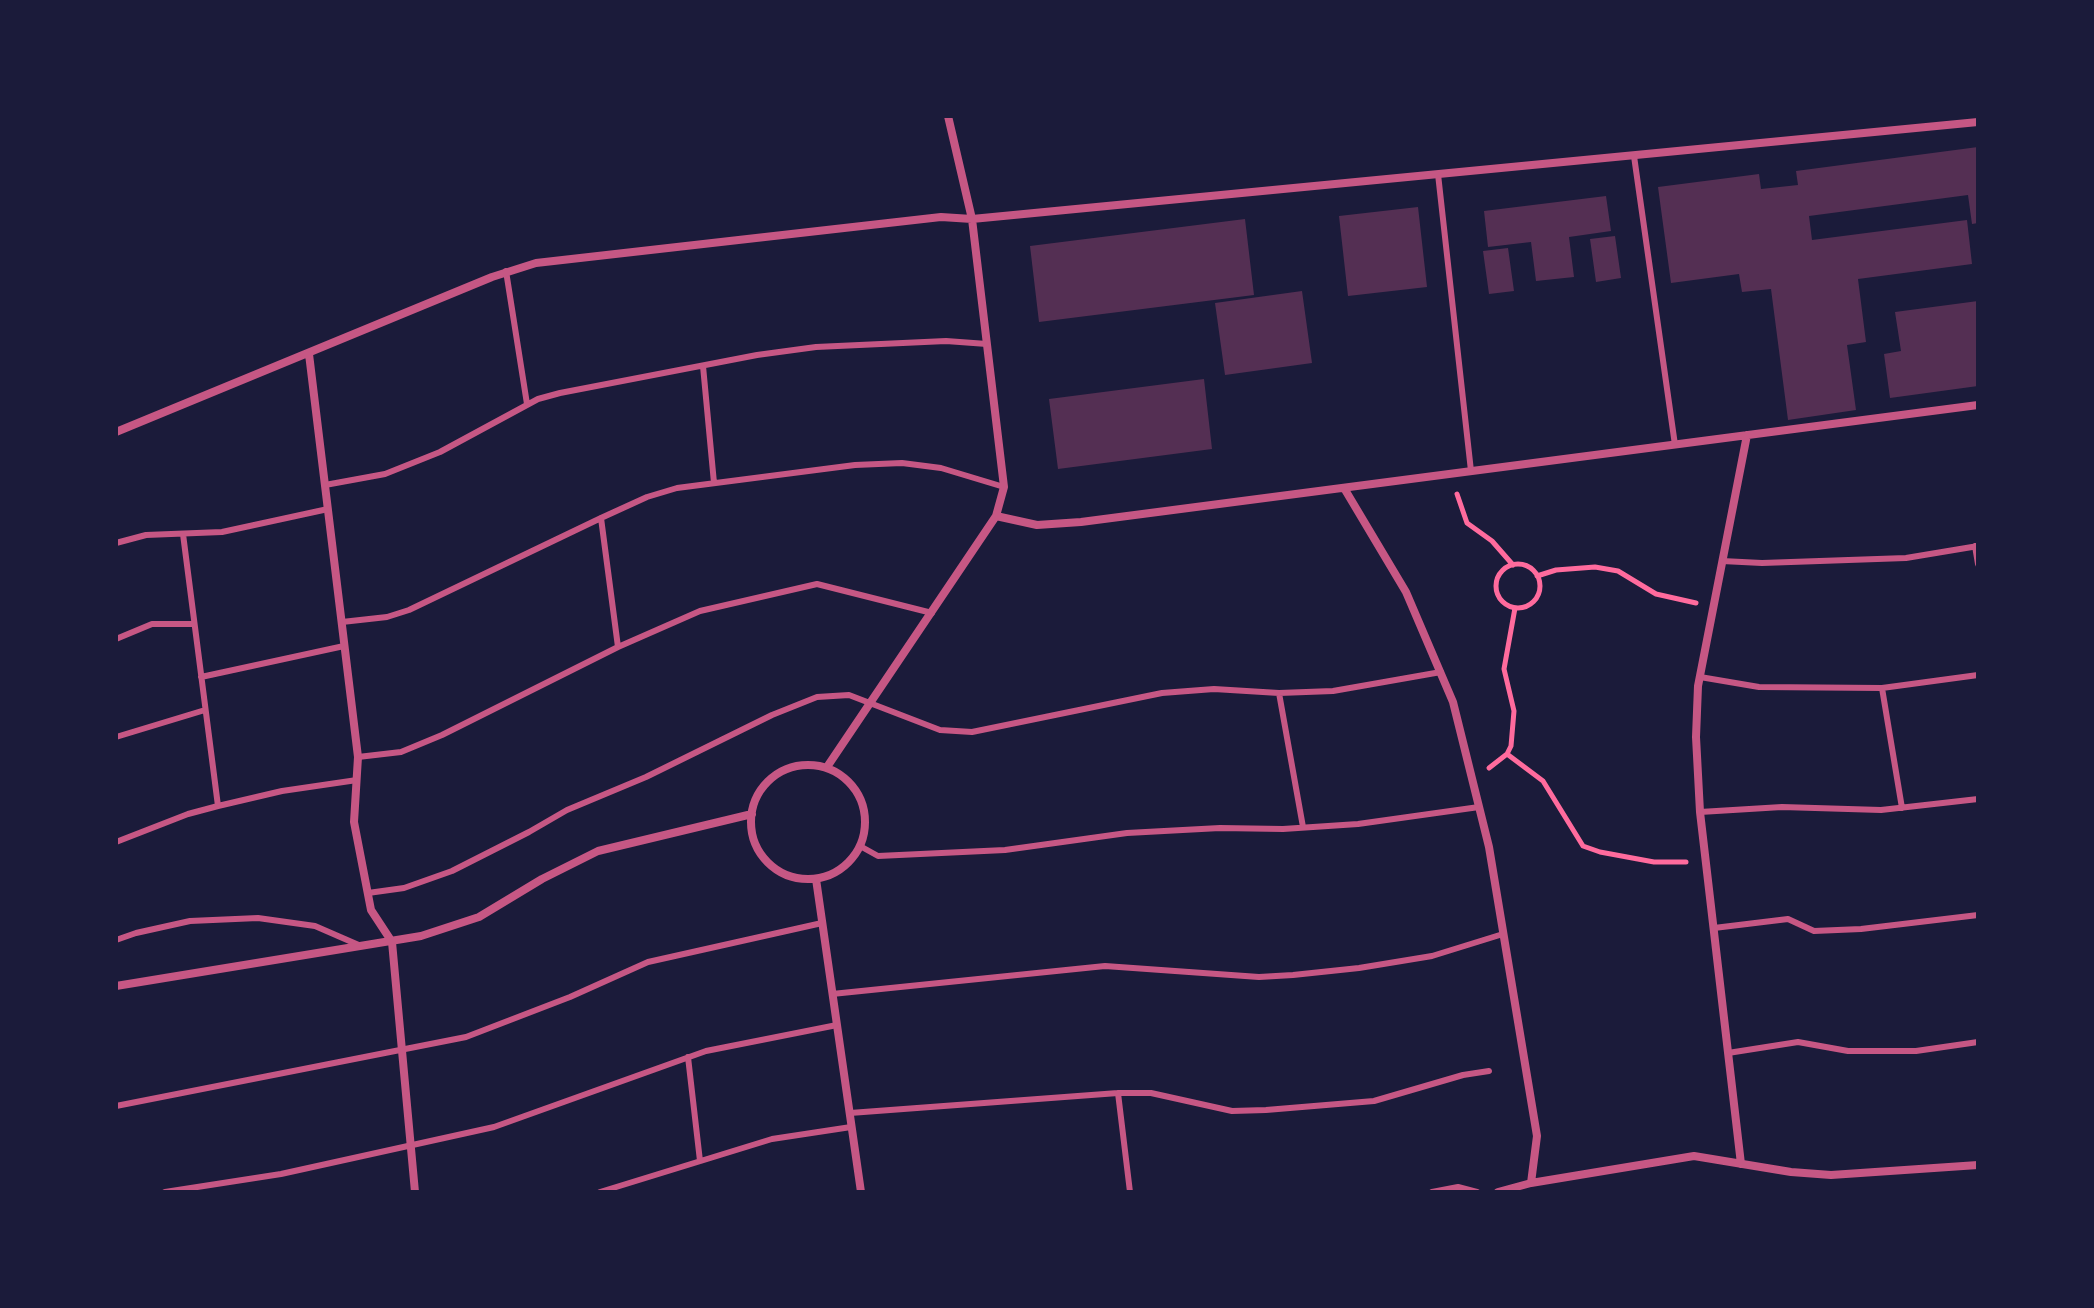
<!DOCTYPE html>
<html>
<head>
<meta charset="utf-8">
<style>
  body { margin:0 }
  #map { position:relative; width:2094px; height:1308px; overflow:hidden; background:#1b1b3a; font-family:Literata,serif }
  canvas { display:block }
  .frame { position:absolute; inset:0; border:118px solid #1b1b3a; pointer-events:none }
</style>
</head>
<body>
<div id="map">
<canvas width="2094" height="1308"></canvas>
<div class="frame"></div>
</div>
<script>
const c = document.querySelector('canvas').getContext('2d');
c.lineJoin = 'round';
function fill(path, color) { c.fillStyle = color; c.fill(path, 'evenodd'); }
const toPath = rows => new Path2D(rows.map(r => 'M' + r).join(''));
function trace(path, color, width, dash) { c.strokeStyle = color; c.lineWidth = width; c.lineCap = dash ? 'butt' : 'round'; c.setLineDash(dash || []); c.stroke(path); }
const building = toPath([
  [1978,147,1978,223,1972,224,1968,195,1809,216,1812,240,1967,220,1972,264,1858,279,1866,342,1847,345,1856,410,1788,420,1771,289,1742,292,1739,274,1671,283,1658,187,1759,174,1761,189,1798,185,1796,171],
  [1606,196,1611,231,1569,237,1574,277,1536,281,1531,242,1488,247,1484,211],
  [1418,207,1427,287,1348,296,1339,216],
  [1245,219,1254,295,1039,322,1030,246],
  [1615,236,1621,278,1596,282,1590,239],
  [1508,248,1514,291,1489,294,1483,251],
  [1302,291,1312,363,1225,375,1215,303],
  [1978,301,1978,386,1890,398,1884,354,1901,351,1895,312],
  [1204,379,1212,449,1058,469,1049,399]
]);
const path = toPath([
  [1457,494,1467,523,1492,541,1513,565],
  '1496 586a22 22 0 1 1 44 0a22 22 0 1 1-44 0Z',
  [1537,576,1556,570,1595,567,1618,571,1656,594,1696,603],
  [1507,754,1543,781,1583,846,1600,852,1654,862,1686,862],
  [1489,768,1507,754,1511,746,1514,711,1504,669,1515,608]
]);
const service = toPath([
  [1634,156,1675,445],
  [1438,174,1471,471],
  [506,271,527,404],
  [703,366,714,483],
  [325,485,385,474,440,452,538,399,560,393,757,355,816,347,946,341,987,344],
  [601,518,618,647],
  [183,534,218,806],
  [116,543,146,535,222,532,328,509],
  [1975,546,1978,564],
  [1722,561,1762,563,1906,558,1978,546],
  [342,622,387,617,409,610,601,518,647,497,677,488,855,465,902,463,941,468,1004,487],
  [116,639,152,624,194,624],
  [201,677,344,646],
  [1700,677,1759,687,1882,688,1978,675],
  [1882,688,1902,808],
  [1279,693,1303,827],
  [116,737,205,710],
  [358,757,401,752,442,735,618,647,700,611,817,584,932,613],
  [1700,812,1782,807,1881,810,1978,799],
  [116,842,188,814,218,806,282,791,357,780],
  [860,846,878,856,1005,850,1127,833,1220,828,1283,829,1358,824,1479,807],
  [368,893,404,888,452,871,529,832,567,810,646,777,772,715,817,697,849,695,940,730,972,732,1162,693,1214,689,1279,693,1333,691,1441,672],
  [1714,928,1788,919,1814,931,1861,929,1978,915],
  [116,940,136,933,190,921,258,918,315,926,361,946],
  [832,994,1105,966,1259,977,1293,975,1359,968,1432,956,1503,934],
  [1728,1053,1798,1042,1848,1051,1916,1051,1978,1042],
  [688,1057,700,1161],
  [1118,1093,1130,1192],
  [116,1106,466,1037,570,997,648,962,822,923],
  [850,1113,1118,1093,1151,1093,1232,1111,1266,1110,1374,1101,1463,1075,1489,1071],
  [165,1192,281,1174,494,1127,706,1051,837,1025],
  [600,1192,772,1139,851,1127],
  [1432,1192,1458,1187,1477,1192]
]);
const minor = toPath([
  [309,354,358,757,354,822,371,910,392,942,415,1192],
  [116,432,492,277,536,263,941,217,972,219,1978,122],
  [1344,488,1406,592,1453,702,1489,847,1537,1136,1531,1183],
  [996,516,1037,525,1081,522,1978,405],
  '751 822a57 57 0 1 1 114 0a57 57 0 1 1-114 0Z',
  [827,767,996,516,1004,487,972,219,948,116],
  [816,879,861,1192],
  [116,986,421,936,479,917,542,879,598,851,752,814],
  [1741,1164,1700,812,1696,737,1698,686,1747,435],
  [1498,1192,1531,1183,1694,1156,1791,1172,1831,1175,1978,1165]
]);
fill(building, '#542f53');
trace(path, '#ff6b9d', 5);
trace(service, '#c65784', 6);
trace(minor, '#c65784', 8);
</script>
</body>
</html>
